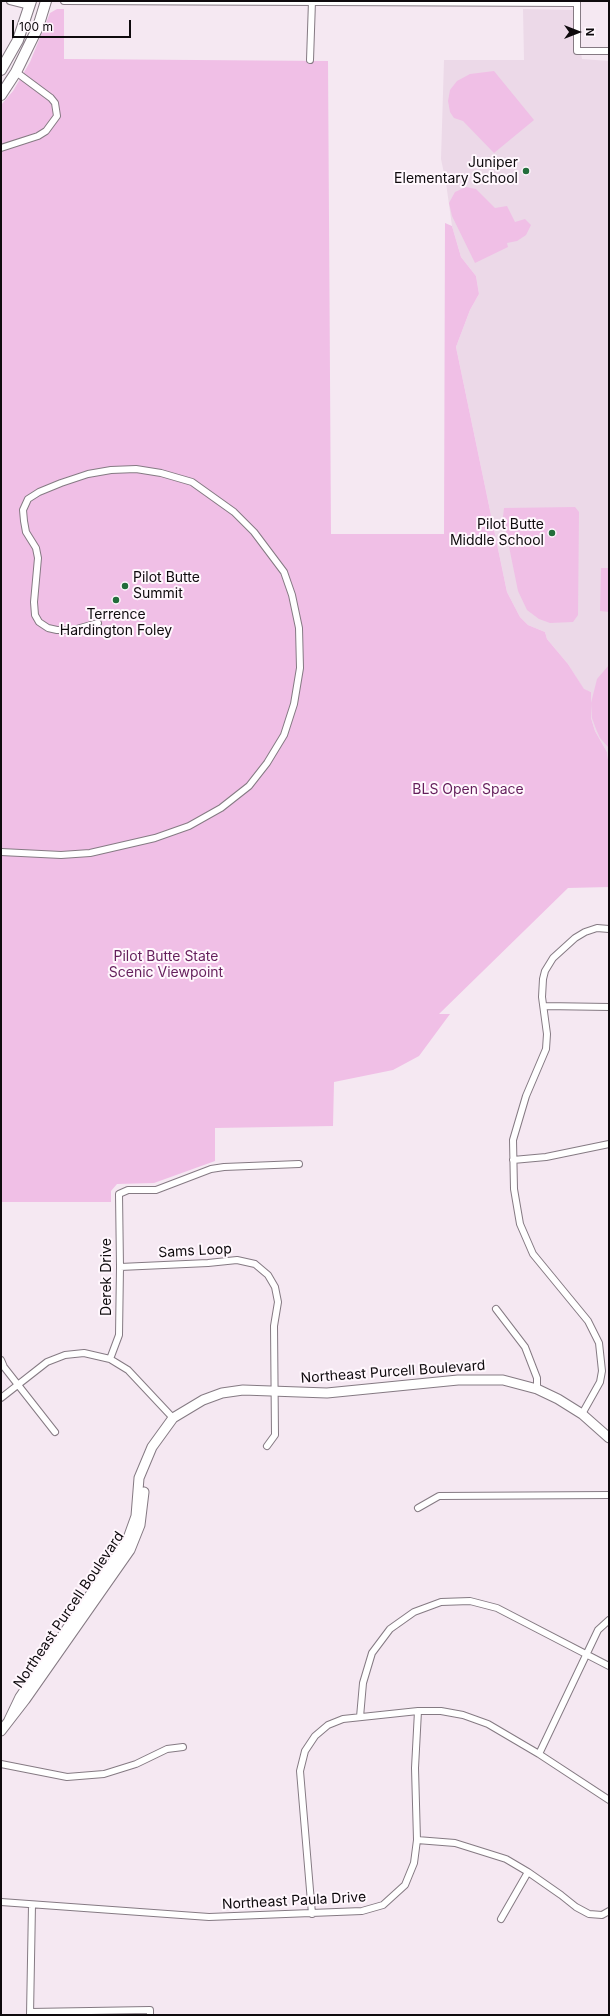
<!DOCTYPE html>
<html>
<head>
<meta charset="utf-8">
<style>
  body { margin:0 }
  #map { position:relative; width:610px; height:2016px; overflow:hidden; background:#f5e8f2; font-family:Inter,sans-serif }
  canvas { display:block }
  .frame { position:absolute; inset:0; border:2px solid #0e0a0d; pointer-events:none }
  .north { position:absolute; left:558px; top:12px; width:40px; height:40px; -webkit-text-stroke:3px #fff7fd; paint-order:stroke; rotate:90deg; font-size:11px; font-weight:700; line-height:16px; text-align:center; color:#0e0a0d }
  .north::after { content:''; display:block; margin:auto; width:14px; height:18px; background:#0e0a0d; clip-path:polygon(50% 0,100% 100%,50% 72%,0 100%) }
  .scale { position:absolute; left:12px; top:20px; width:119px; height:18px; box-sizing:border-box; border:2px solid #0e0a0d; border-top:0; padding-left:5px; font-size:12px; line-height:14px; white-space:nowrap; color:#0e0a0d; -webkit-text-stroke:3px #fff7fd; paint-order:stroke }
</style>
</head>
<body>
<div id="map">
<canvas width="610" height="2016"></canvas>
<div class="frame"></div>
<div class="north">N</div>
<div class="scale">100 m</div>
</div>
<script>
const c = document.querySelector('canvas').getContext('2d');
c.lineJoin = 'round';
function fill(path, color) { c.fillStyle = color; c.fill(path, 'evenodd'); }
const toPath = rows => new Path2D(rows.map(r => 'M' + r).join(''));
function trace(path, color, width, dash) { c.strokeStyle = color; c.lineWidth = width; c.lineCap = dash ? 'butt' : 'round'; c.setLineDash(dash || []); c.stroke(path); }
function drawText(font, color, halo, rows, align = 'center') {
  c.font = font + ' Inter,sans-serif'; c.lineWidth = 4; c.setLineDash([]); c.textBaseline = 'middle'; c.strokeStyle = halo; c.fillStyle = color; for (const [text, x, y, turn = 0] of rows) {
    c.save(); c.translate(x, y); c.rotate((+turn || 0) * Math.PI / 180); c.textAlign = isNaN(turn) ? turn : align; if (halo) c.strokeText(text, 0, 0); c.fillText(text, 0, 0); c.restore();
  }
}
const built = toPath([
  [523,9,573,10,582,59,609,61,609,767,607,752,595,731,591,718,591,692,584,690,568,664,547,639,545,632,528,625,520,617,507,592,456,347,470,310,479,294,476,276,461,257,452,226,446,183,441,159,444,60,524,60]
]);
const green = toPath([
  [57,9,64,9,64,59,328,61,331,534,444,534,445,223,452,226,461,257,476,276,479,294,470,310,456,347,507,592,520,617,528,625,545,632,547,639,568,664,584,689,591,692,591,718,595,731,607,752,609,767,609,887,568,888,439,1014,450,1014,419,1056,393,1070,334,1082,333,1126,215,1128,215,1161,154,1183,117,1184,111,1191,111,1202,1,1202,1,105,13,91,30,62,50,13],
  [494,71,534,120,494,153,463,121,454,118,450,112,448,101,450,90,457,81,470,74],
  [466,187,476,189,495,208,507,206,515,222,525,219,531,225,526,235,517,241,507,243,508,247,475,263,452,216,449,203,455,192],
  [575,507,579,512,578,615,573,622,550,623,539,619,527,610,518,591,503,517,504,508],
  [601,568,609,568,609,612,600,611],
  [609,665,609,748,600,738,596,729,592,718,591,703,597,679]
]);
const street = toPath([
  [10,1,30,6],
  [64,1,577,3],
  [577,1,577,51,609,51],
  [310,60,312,1],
  [1,148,38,136,46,131,57,116,55,103,51,98,16,72],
  [1,852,61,855,90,853,155,838,189,826,221,808,249,786,267,763,284,735,294,704,300,668,299,628,292,595,284,572,254,532,234,512,192,482,161,473,136,469,111,470,88,474,61,483,39,492,28,499,23,510,24,521,26,532,36,548,38,558,34,602,35,615,39,622,48,628,57,630,73,630,98,623],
  [544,1006,609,1007],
  [513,1160,546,1157,609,1144],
  [120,1267,208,1263,237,1260,255,1264,268,1275,275,1287,278,1302,274,1326,275,1435,267,1446],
  [496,1309,525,1347,537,1378,537,1389],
  [110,1359,119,1335,120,1267,119,1194,128,1190,156,1190,211,1169,224,1167,299,1164],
  [1,1360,4,1367,55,1432],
  [1,1398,47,1362,65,1355,84,1353,110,1359,128,1370,173,1418],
  [582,1414,600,1382,602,1371,599,1343,588,1321,533,1254,520,1224,514,1189,513,1140,526,1096,546,1049,547,1034,542,997,543,979,545,971,553,958,575,938,585,932,597,928,609,929],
  [418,1508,439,1496,609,1495],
  [360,1717,363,1683,372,1653,390,1629,414,1612,441,1602,470,1601,497,1608,609,1666],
  [539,1754,598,1630,609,1620],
  [1,1764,67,1777,104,1774,136,1764,167,1749,183,1747],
  [417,1840,455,1843,506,1859,528,1872,561,1895,576,1907,589,1914,602,1915,609,1911],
  [1,1902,209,1917,362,1911,383,1905,405,1885,414,1863,417,1840,415,1768,418,1711],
  [312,1914,300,1771,305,1751,315,1736,328,1725,343,1719,418,1711,441,1711,463,1715,488,1724,539,1754,609,1800],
  [501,1919,528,1872],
  [30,2012,150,2010,150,2015],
  [30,2015,32,1905]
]);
const secondary = toPath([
  [9,1720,20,1697,127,1541,136,1516,139,1478,152,1447,173,1418,203,1400,222,1393,243,1390,327,1393,458,1380,503,1380,537,1389,558,1399,582,1414,609,1438],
  [1,1731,25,1700,130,1550,140,1525,144,1492]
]);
const primary = toPath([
  [1,70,18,40,31,1],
  [1,95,16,72,38,27,46,1]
]);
const markers = [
  [526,171,4,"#236d3b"],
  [552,533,4,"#236d3b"],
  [125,586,4,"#236d3b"],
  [116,600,4,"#236d3b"]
];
const poiNames = [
  ["Juniper",518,163],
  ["Elementary School",518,179],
  ["Pilot Butte",544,525],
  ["Middle School",544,541],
  ["Pilot Butte",133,578,"left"],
  ["Summit",133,594,"left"],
  ["Terrence",116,615,"center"],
  ["Hardington Foley",116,631,"center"]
];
const parkNames = [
  ["BLS Open Space",468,790],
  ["Pilot Butte State",166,957],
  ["Scenic Viewpoint",166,973]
];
const streetNames = [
  ["Sams Loop",195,1251,-3],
  ["Derek Drive",107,1277,-90],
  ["Northeast Purcell Boulevard",393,1372,-4],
  ["Northeast Purcell Boulevard",69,1610,-56],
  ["Northeast Paula Drive",294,1901,-3]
];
fill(built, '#ecd9e8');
fill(green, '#f0bfe6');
trace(street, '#857a83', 8);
trace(secondary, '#857a83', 11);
trace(primary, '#857a83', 12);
trace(street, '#fff', 6);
trace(secondary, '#fff', 9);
trace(primary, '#fff', 10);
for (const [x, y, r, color] of markers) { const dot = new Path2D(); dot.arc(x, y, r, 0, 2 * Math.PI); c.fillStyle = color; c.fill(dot); trace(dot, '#fff7fd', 1.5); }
drawText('14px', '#0e0a0d', '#fff7fd', poiNames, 'right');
drawText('14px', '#641e5b', '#fff7fd', parkNames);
drawText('14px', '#0e0a0d', '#fff7fd', streetNames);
</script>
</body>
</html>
